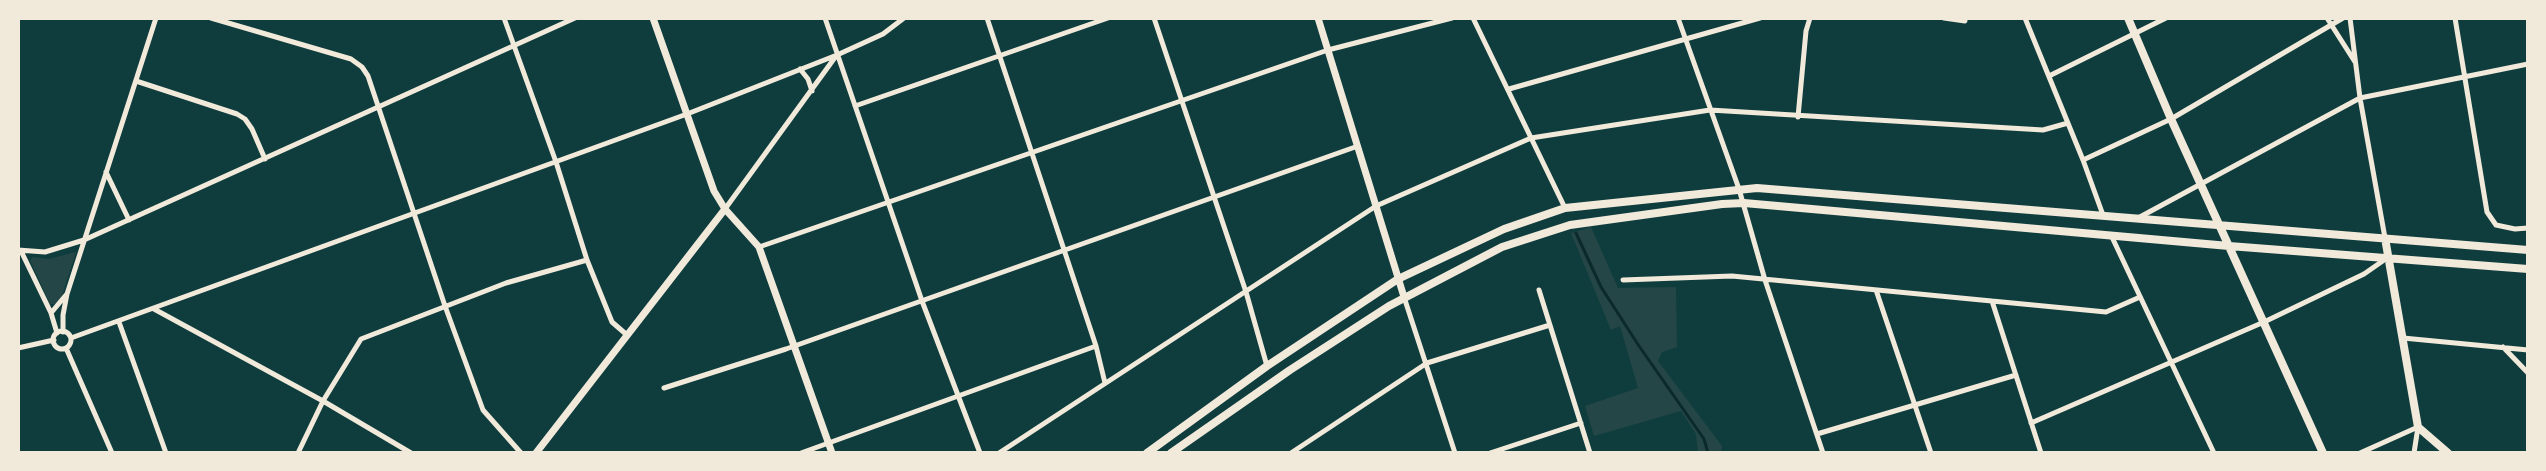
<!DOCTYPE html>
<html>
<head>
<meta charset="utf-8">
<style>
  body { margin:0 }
  #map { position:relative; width:2546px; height:471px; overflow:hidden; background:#0f3d3e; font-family:Montserrat,sans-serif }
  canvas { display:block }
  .frame { position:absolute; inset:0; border:20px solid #f1e9da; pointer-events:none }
</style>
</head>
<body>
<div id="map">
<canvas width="2546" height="471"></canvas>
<div class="frame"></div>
</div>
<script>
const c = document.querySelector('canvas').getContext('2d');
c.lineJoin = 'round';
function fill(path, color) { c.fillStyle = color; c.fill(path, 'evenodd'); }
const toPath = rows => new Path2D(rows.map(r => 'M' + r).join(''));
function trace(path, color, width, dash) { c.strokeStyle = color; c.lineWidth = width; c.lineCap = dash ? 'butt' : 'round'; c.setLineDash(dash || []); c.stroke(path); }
const green = toPath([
  [1591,227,1618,288,1676,287,1677,347,1662,352,1658,361,1722,446,1721,453,1698,453,1696,434,1681,411,1594,436,1585,406,1638,388,1620,326,1611,330,1571,233],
  [76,252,61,299,55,304,50,304,30,260,33,257,49,259]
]);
const stream = toPath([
  [1576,233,1601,287,1639,346,1704,439,1708,453]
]);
const minor = toPath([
  [211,18,351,59,362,67,368,76,445,306,483,410,521,453],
  [504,18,556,162,587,260,612,322,627,335],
  [825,18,922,301,980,453],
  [987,18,1096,346,1105,383],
  [1154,18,1246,292,1267,366],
  [1473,18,1565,208],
  [1678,18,1739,189,1765,280,1823,453],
  [1944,18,1965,21],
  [2025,18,2083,160,2103,215],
  [2327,18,2355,62],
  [2350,18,2360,98,2385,238],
  [2455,18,2487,212,2496,225,2515,229,2528,228],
  [800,69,808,79,812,91],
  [2049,76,2166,18],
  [136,81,237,114,245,119,252,129,265,159],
  [1509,89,1760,18],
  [855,106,1108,18],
  [1798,117,1806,31,1810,18],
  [2083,160,2171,119,2343,18],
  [106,172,129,220],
  [725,209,836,56],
  [2138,218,2360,98,2528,64],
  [2111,235,2214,453],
  [759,247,1328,50,1452,18],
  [18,250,45,252,84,240,575,18],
  [21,251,51,313,57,333],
  [1623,280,1732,276,2106,312,2140,297],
  [1539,290,1590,453],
  [1876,290,1931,453],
  [1404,297,1455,453],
  [1992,301,2041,453],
  [154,309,323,401,411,453],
  [51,313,66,295],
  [119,322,166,453],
  '53 340a9 9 0 1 1 18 0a9 9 0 1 1-18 0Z',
  [63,332,63,315,67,294,156,18],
  [71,338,687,114,837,55,883,34,904,18],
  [2403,338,2528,350],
  [2503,347,2528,373],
  [18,348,54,340],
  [66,348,112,453],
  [664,388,786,349,1358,146],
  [2031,423,2264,322,2364,274,2387,258],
  [1817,434,2016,375],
  [298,453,323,401,361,339,506,283,587,260],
  [801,453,1096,346],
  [999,453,1376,206,1531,138,1710,110,2043,130,2068,123],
  [1291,453,1427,363,1550,325],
  [1490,453,1581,423],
  [2360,453,2418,427],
  [2414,453,2418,427]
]);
const tertiary = toPath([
  [653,18,714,191,725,209,759,247,832,453],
  [1318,18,1404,297],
  [536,453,725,209]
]);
const secondary = toPath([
  [2128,18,2171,119,2323,453],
  [2385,238,2418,427,2448,453],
  [1147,453,1267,366,1398,279,1504,229,1565,208,1757,188,2528,250],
  [1171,453,1290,370,1389,306,1502,247,1570,225,1722,204,1744,203,2229,246,2528,269]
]);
fill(green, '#244646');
trace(stream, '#0a2a2b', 3);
trace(minor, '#f1e9da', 5);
trace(tertiary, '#f1e9da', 7);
trace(secondary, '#f1e9da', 8);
</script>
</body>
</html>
